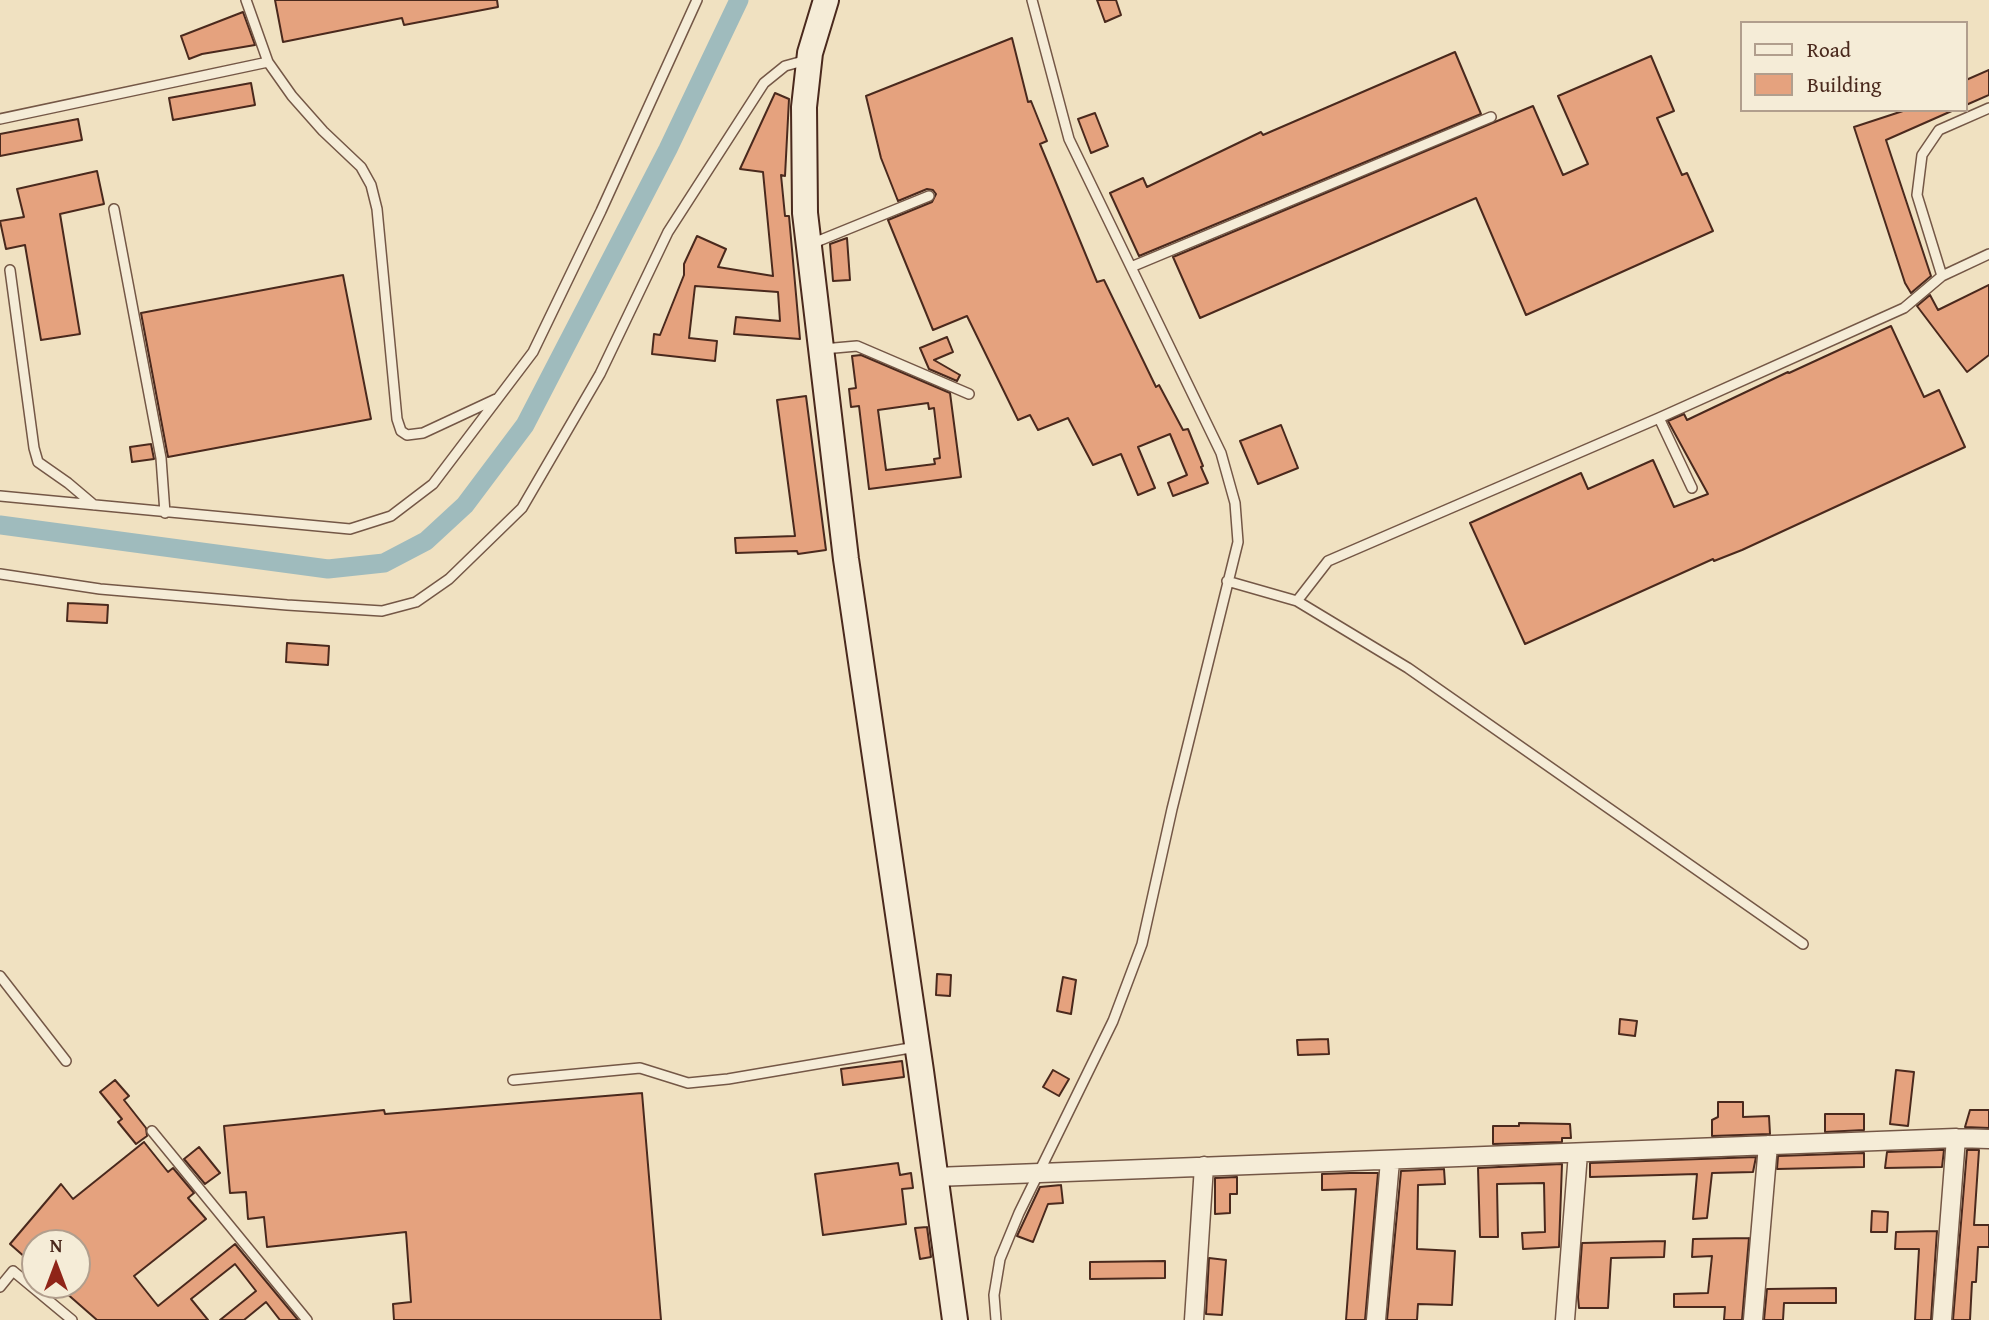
<!DOCTYPE html>
<html>
<head>
<meta charset="utf-8">
<style>
  body { margin:0 }
  #map { position:relative; width:1989px; height:1320px; overflow:hidden; background:#f0e1c1; font-family:"Gentium Book Plus",serif }
  canvas { display:block }
  .legend { position:absolute; left:1740px; top:21px; width:228px; height:91px; box-sizing:border-box; background:#f5ecd7; border:2px solid #b19e8d; margin:0; padding:9px 12px; list-style:none; font-size:21px; color:#4a291d }
  .legend li { display:flex; align-items:center; gap:14px; height:35px }
  .legend b { width:35px; border:2px solid #b19e8d }
  .north { position:absolute; left:21px; top:1229px; width:70px; height:70px; box-sizing:border-box; background:#f5ecd7; border:2px solid #b19e8d; border-radius:50%; rotate:0deg; font-size:19px; font-weight:700; line-height:28px; text-align:center; color:#4a291d }
  .north::after { content:''; display:block; margin:auto; width:24px; height:32px; background:#8f2418; clip-path:polygon(50% 0,100% 100%,50% 72%,0 100%) }
</style>
</head>
<body>
<div id="map">
<canvas width="1989" height="1320"></canvas>
<ul class="legend">
<li><b style="height:9px;background:#f5ecd7"></b>Road</li>
<li><b style="height:19px;background:#e5a27e"></b>Building</li>
</ul>
<div class="north">N</div>
</div>
<script>
const c = document.querySelector('canvas').getContext('2d');
c.lineJoin = 'round';
const toPath = rows => new Path2D(rows.map(r => 'M' + r).join(''));
function trace(path, color, width, dash) { c.strokeStyle = color; c.lineWidth = width; c.lineCap = dash ? 'butt' : 'round'; c.setLineDash(dash || []); c.stroke(path); }
function fill(path, color) { c.fillStyle = color; c.fill(path, 'evenodd'); }
const canal = toPath([
  [0,525,328,569,384,563,426,541,465,505,525,425,668,149,739,0]
]);
const building = toPath([
  [275,0,497,0,498,7,404,25,402,18,283,42,275,0],
  [1097,0,1116,0,1121,15,1105,22,1097,0],
  [243,12,255,45,202,54,189,59,181,36,243,12],
  [1012,38,1028,102,1031,101,1047,141,1040,144,1097,282,1104,280,1156,387,1159,385,1183,430,1188,429,1203,466,1201,467,1208,483,1173,496,1168,483,1187,475,1170,434,1138,447,1155,488,1138,495,1121,454,1093,465,1068,418,1038,430,1030,415,1018,420,967,316,933,330,888,220,932,202,936,194,933,190,927,189,898,201,881,158,866,96,1012,38],
  [1455,52,1481,114,1139,256,1110,193,1143,178,1147,187,1261,132,1263,135,1455,52],
  [1651,56,1674,111,1657,118,1682,175,1687,173,1713,231,1526,315,1476,198,1200,318,1173,257,1533,106,1563,175,1588,164,1558,96,1651,56],
  [1989,70,1989,95,1966,105,1966,80,1989,70],
  [251,83,255,105,173,120,169,98,251,83],
  [775,93,789,99,785,176,781,175,785,216,789,216,800,339,734,334,736,317,780,321,778,292,695,286,689,338,717,341,715,361,652,354,654,334,660,335,684,275,684,264,697,236,726,249,718,267,773,276,763,172,740,169,775,93],
  [1906,110,1954,110,1886,140,1931,276,1911,293,1905,283,1854,127,1906,110],
  [1095,113,1108,146,1091,153,1078,119,1095,113],
  [78,119,82,140,0,156,0,134,78,119],
  [97,171,104,204,60,214,80,334,41,340,25,245,6,249,0,221,24,217,17,189,97,171],
  [847,238,850,280,833,281,830,244,847,238],
  [343,275,371,419,168,457,141,313,343,275],
  [1989,285,1989,355,1967,372,1917,306,1930,295,1938,310,1989,285],
  [1891,326,1924,397,1939,390,1965,447,1742,550,1714,561,1713,559,1525,644,1470,523,1581,473,1588,489,1653,460,1674,507,1708,494,1668,421,1684,414,1687,420,1788,372,1789,373,1891,326],
  [947,337,953,352,934,360,960,375,957,381,929,369,920,348,947,337],
  [861,355,950,393,961,477,869,489,859,406,851,407,849,389,856,388,852,356,861,355],
  [928,403,929,409,934,408,940,458,934,459,935,464,886,470,878,410,928,403],
  [806,396,826,550,798,554,797,551,736,553,735,538,795,536,777,400,806,396],
  [1281,425,1298,468,1258,484,1240,441,1281,425],
  [151,444,154,459,132,462,130,447,151,444],
  [68,603,108,605,107,623,67,621,68,603],
  [287,643,329,646,328,665,286,662,287,643],
  [937,974,951,975,950,996,936,995,937,974],
  [1063,977,1076,980,1071,1014,1057,1011,1063,977],
  [1620,1019,1637,1021,1635,1036,1619,1034,1620,1019],
  [1328,1039,1329,1054,1298,1055,1297,1040,1328,1039],
  [902,1061,904,1077,843,1085,841,1069,902,1061],
  [1053,1070,1069,1079,1059,1096,1043,1087,1053,1070],
  [1896,1070,1914,1072,1908,1126,1890,1124,1896,1070],
  [115,1080,129,1096,124,1100,146,1128,147,1136,136,1144,118,1122,122,1119,100,1092,115,1080],
  [642,1093,661,1320,394,1320,393,1304,411,1302,406,1232,267,1247,264,1217,248,1219,246,1192,230,1193,224,1126,384,1110,385,1114,642,1093],
  [1718,1102,1743,1102,1743,1117,1769,1116,1770,1134,1712,1136,1712,1120,1718,1117,1718,1102],
  [1970,1110,1989,1110,1989,1128,1965,1127,1970,1110],
  [1825,1114,1864,1114,1864,1130,1825,1132,1825,1114],
  [1519,1123,1570,1124,1571,1138,1562,1138,1562,1142,1493,1144,1493,1126,1519,1126,1519,1123],
  [144,1142,168,1172,173,1168,194,1193,188,1198,206,1219,134,1276,158,1306,235,1244,298,1320,280,1320,266,1302,244,1320,220,1320,256,1291,235,1264,191,1299,208,1320,97,1320,57,1285,77,1285,77,1243,35,1243,35,1266,10,1244,61,1184,73,1199,144,1142],
  [199,1147,220,1173,205,1184,184,1159,199,1147],
  [1940,1150,1944,1150,1942,1167,1885,1168,1887,1152,1940,1150],
  [1967,1150,1979,1150,1974,1225,1989,1225,1989,1247,1978,1247,1976,1282,1972,1282,1970,1320,1953,1320,1967,1150],
  [1864,1153,1864,1167,1777,1169,1778,1156,1864,1153],
  [1756,1157,1753,1172,1712,1173,1707,1218,1693,1219,1697,1174,1590,1177,1590,1163,1756,1157],
  [898,1163,900,1175,911,1173,913,1188,902,1189,906,1224,823,1235,815,1174,898,1163],
  [1562,1164,1559,1247,1523,1249,1522,1233,1545,1232,1544,1183,1497,1184,1498,1237,1480,1237,1478,1168,1562,1164],
  [1444,1169,1445,1184,1418,1185,1417,1249,1455,1251,1452,1305,1418,1304,1417,1320,1387,1320,1401,1171,1444,1169],
  [1350,1173,1378,1173,1365,1320,1346,1320,1356,1189,1322,1190,1322,1174,1350,1173],
  [1237,1177,1237,1194,1230,1194,1230,1213,1215,1214,1215,1178,1237,1177],
  [1061,1185,1063,1203,1048,1204,1033,1242,1017,1236,1040,1187,1061,1185],
  [1872,1211,1888,1212,1887,1232,1871,1232,1872,1211],
  [927,1227,931,1257,920,1259,915,1228,927,1227],
  [1937,1231,1931,1320,1915,1320,1919,1249,1895,1249,1896,1232,1937,1231],
  [1749,1238,1742,1320,1724,1320,1725,1307,1674,1307,1674,1294,1708,1293,1712,1256,1692,1257,1693,1239,1749,1238],
  [1665,1241,1664,1257,1611,1258,1608,1308,1579,1308,1578,1297,1582,1243,1665,1241],
  [1209,1258,1226,1260,1222,1315,1206,1314,1209,1258],
  [1165,1261,1165,1278,1090,1279,1090,1262,1165,1261],
  [1836,1288,1836,1303,1784,1303,1783,1320,1764,1320,1767,1289,1836,1288]
]);
const service = toPath([
  [246,0,268,62,292,96,323,131,361,167,371,185,377,209,397,419,401,431,407,435,423,433,496,399],
  [0,119,268,62],
  [114,209,161,458,165,513],
  [811,244,929,196],
  [1131,267,1491,117],
  [10,270,34,448,38,462,68,483,94,505],
  [1942,276,1989,254],
  [823,349,857,346,969,394],
  [1659,418,1692,488],
  [0,496,350,529,391,516,433,484,533,352,601,211,697,0],
  [0,574,100,589,287,605,382,611,416,602,449,579,522,508,600,374,668,232,764,83,785,66,807,60],
  [1227,581,1297,601,1328,561,1659,418,1904,308,1942,276,1917,195,1922,155,1939,130,1989,108],
  [1297,601,1408,668,1803,944],
  [0,976,66,1061],
  [513,1080,640,1068,688,1083,728,1079,916,1047],
  [152,1131,307,1320],
  [0,1287,13,1271,72,1320],
  [996,1320,994,1295,1000,1259,1019,1213,1113,1021,1142,944,1172,809,1238,542,1235,503,1221,453,1069,139,1032,0]
]);
const minor = toPath([
  [935,1177,1956,1138,1989,1139],
  [1194,1320,1204,1166],
  [1376,1320,1390,1161],
  [1565,1320,1578,1153],
  [1753,1320,1768,1145],
  [1942,1320,1956,1138]
]);
const secondary = toPath([
  [826,0,810,53,804,107,805,213,846,559,921,1071,955,1320]
]);
trace(canal, '#9fbbbd', 19);
fill(building, '#e5a27e');
trace(building, '#4a291d', 2);
trace(service, '#745746', 12);
trace(minor, '#745746', 21);
trace(secondary, '#4a291d', 28);
trace(service, '#f5ecd7', 9);
trace(minor, '#f5ecd7', 18);
trace(secondary, '#f5ecd7', 24);
</script>
</body>
</html>
